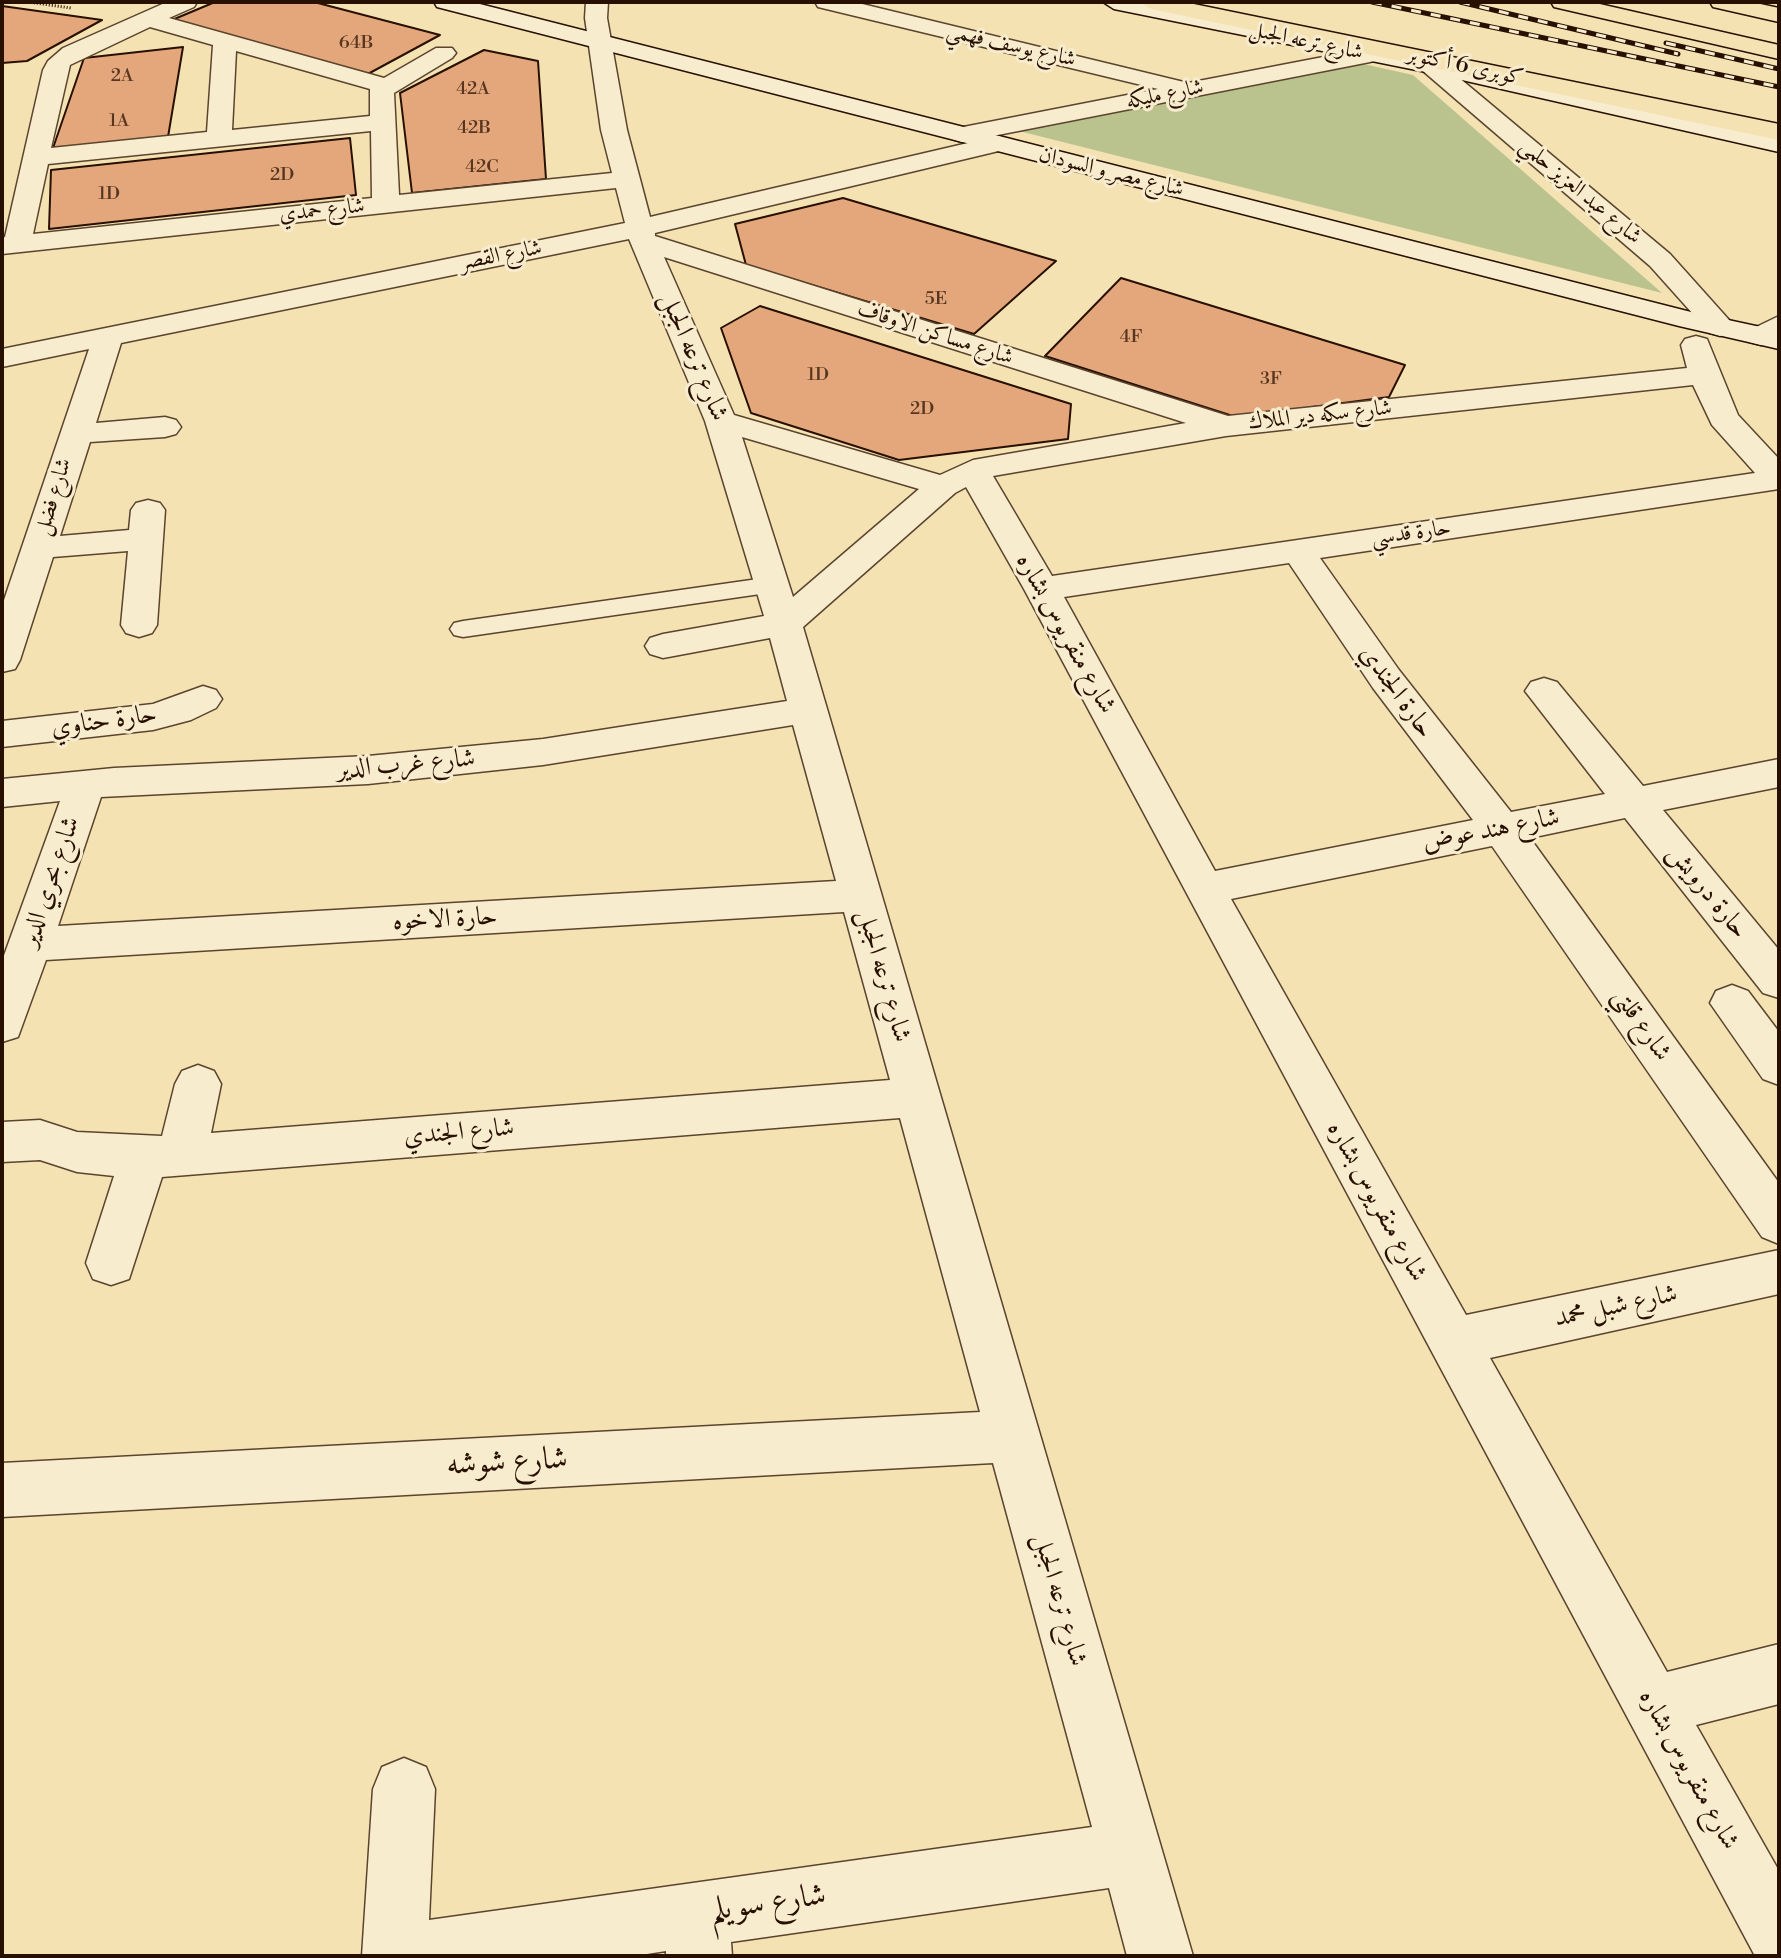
<!DOCTYPE html>
<html>
<head>
<meta charset="utf-8">
<style>
  body { margin:0 }
  #map { position:relative; width:1781px; height:1958px; overflow:hidden; background:#f4e2b3; font-family:"Libre Bodoni",serif }
  canvas { display:block }
  .frame { position:absolute; inset:0; border:4px solid #281001; pointer-events:none }
</style>
</head>
<body>
<div id="map">
<canvas width="1781" height="1958"></canvas>
<div class="frame"></div>
</div>
<script>
const c = document.querySelector('canvas').getContext('2d');
c.lineJoin = 'round';
function fill(path, color) { c.fillStyle = color; c.fill(path, 'evenodd'); }
const toPath = rows => new Path2D(rows.map(r => 'M' + r).join(''));
function trace(path, color, width, dash) { c.strokeStyle = color; c.lineWidth = width; c.lineCap = dash ? 'butt' : 'round'; c.setLineDash(dash || []); c.stroke(path); }
function drawText(font, color, halo, rows, align = 'center') {
  c.font = font + ' "Libre Bodoni",Amiri,serif'; c.lineWidth = 6; c.setLineDash([]); c.textBaseline = 'middle'; c.strokeStyle = halo; c.fillStyle = color; for (const [text, x, y, turn = 0] of rows) {
    c.save(); c.translate(x, y); c.rotate((+turn || 0) * Math.PI / 180); c.textAlign = isNaN(turn) ? turn : align; if (halo) c.strokeText(text, 0, 0); c.fillText(text, 0, 0); c.restore();
  }
}
const green = toPath([
  [1359,63,1413,75,1662,293,1019,131]
]);
const building = toPath([
  [215,2,314,2,440,35,366,75,172,20,215,2],
  [2,6,102,20,27,61,2,63,2,6],
  [183,47,168,137,53,148,84,58,183,47],
  [484,50,538,61,546,179,412,193,400,93,484,50],
  [350,138,356,195,49,229,51,170,350,138],
  [843,198,1056,261,974,334,746,265,735,224,843,198],
  [1121,278,1405,365,1389,397,1236,417,1045,356,1121,278],
  [760,306,1071,404,1068,439,899,460,751,413,721,328,760,306]
]);
const path = toPath([
  [28,2,71,8]
]);
const lane = toPath([
  [772,577,781,579,785,585,781,591,463,637,454,635,450,629,454,623,463,621,772,577]
]);
const street = toPath([
  [167,2,197,2,194,7,169,18,384,78,436,48,452,48,456,53,452,58,394,93,399,195,612,173,601,130,585,18,586,2,608,2,607,18,627,130,650,217,998,136,1007,139,1011,144,1007,149,655,233,655,236,1228,416,1687,368,1681,345,1685,339,1696,336,1707,339,1738,415,1779,459,1779,489,1320,558,1399,670,1511,812,1605,794,1525,691,1531,682,1544,678,1557,682,1643,786,1779,759,1779,787,1663,810,1779,950,1779,998,1763,993,1625,818,1530,838,1779,1183,1779,1244,1762,1237,1492,846,1231,899,1466,1315,1779,1250,1779,1294,1490,1358,1667,1672,1779,1644,1779,1704,1696,1725,1779,1871,1779,1956,1755,1956,1024,589,966,487,955,493,803,627,1193,1956,1127,1956,1109,1888,731,1942,732,1956,666,1956,666,1951,634,1956,362,1956,373,1789,382,1767,404,1758,426,1767,435,1789,429,1920,1092,1827,993,1463,2,1517,2,1463,980,1412,900,1118,162,1177,129,1279,111,1285,93,1279,86,1263,114,1176,77,1172,40,1160,2,1162,2,1122,40,1120,77,1132,162,1136,175,1084,182,1071,198,1065,214,1071,221,1084,211,1133,890,1080,844,912,46,960,18,1037,2,1042,2,961,60,801,2,807,2,779,114,768,368,756,543,739,787,701,770,638,663,658,650,654,645,646,650,638,663,634,764,616,705,421,629,239,121,343,96,423,165,417,176,420,181,427,176,434,165,437,90,442,60,536,129,530,131,510,136,503,148,500,160,503,165,510,157,625,152,633,139,637,126,633,121,625,128,551,53,557,20,660,15,669,2,672,2,606,89,349,2,367,2,349,625,223,616,188,2,254,2,238,5,237,43,70,48,61,63,48,167,2],
  [150,27,213,45,207,132,51,148,70,65,150,27],
  [236,51,370,89,370,116,232,130,236,51],
  [371,131,372,198,33,234,48,164,371,131],
  [664,257,1186,423,973,460,940,475,734,415,664,257],
  [1693,385,1712,425,1755,473,1052,576,993,476,1226,436,1693,385],
  [742,437,919,489,793,597,742,437],
  [1289,563,1373,688,1473,820,1215,871,1064,597,1289,563],
  [793,725,836,881,58,926,101,797,368,784,543,765,793,725],
  [815,2,854,2,1188,83,1370,48,1378,50,1382,55,1378,60,1370,62,962,142,953,139,949,134,953,129,1158,89,818,7,815,2],
  [1431,59,1439,61,1670,254,1730,321,1735,327,1730,333,1720,336,1710,333,1650,266,1423,71,1419,66,1423,61,1431,59],
  [1779,316,1779,338,1761,345,1750,342,1746,336,1750,330,1779,316],
  [203,686,216,690,222,699,216,708,191,720,153,730,2,747,2,721,153,704,203,686],
  [1732,985,1748,991,1779,1032,1779,1085,1763,1079,1710,1003,1716,991,1732,985]
]);
const secondary = toPath([
  [434,2,472,2,1691,312,1779,331,1779,349,1679,326,437,7,434,2],
  [1103,2,1148,2,1431,59,1779,136,1779,152,1431,73,1114,9,1103,2]
]);
const primary = toPath([
  [1551,2,1591,2,1779,45,1779,59,1554,7,1551,2],
  [1710,2,1751,2,1779,8,1779,22,1713,7,1710,2]
]);
const highway = toPath([
  [1140,2,1184,2,1779,124,1779,140,1151,9,1140,2]
]);
const rail = toPath([
  [1372,2,1779,87],
  [1460,2,1678,54],
  [1666,43,1779,69]
]);
const farNumbernames = [
  ["64B",356,44],
  ["2A",122,77],
  ["42A",473,90],
  ["1A",119,122],
  ["42B",474,129],
  ["42C",482,168],
  ["2D",282,176],
  ["1D",109,195],
  ["5E",936,300],
  ["4F",1131,338],
  ["1D",818,376],
  ["3F",1271,380],
  ["2D",922,410]
];
const farStreetnames = [
  ["شارع ترعه الجبل",1306,42,12],
  ["شارع يوسف فهمي",1011,46,13],
  ["كوبرى 6 أكتوبر",1465,67,12],
  ["شارع مليكه",1165,95,-11],
  ["شارع مصر و السودان",1111,173,14],
  ["شارع عبد العزيز حلمي",1580,192,40],
  ["شارع حمدي",322,211,-6],
  ["شارع القصر",501,256,-11],
  ["شارع مساكن الاوقاف",935,334,18],
  ["شارع سكه دير الملاك",1320,416,-6],
  ["شارع فضل",54,497,-73],
  ["حارة قدسي",1411,534,-8]
];
const streetNames = [
  ["شارع ترعه الجبل",693,357,67],
  ["شارع منقريوس بشاره",1065,634,61],
  ["حارة الجندي",1396,692,54],
  ["حارة حناوي",104,722,-8],
  ["شارع غرب الدير",406,765,-5],
  ["شارع هند عوض",1491,831,-11],
  ["شارع بحري الدير",51,882,-71],
  ["حارة درويش",1707,892,51],
  ["حارة الاخوه",445,920,-3],
  ["شارع ترعه الجبل",883,976,74],
  ["شارع قلتي",1641,1025,55],
  ["شارع الجندي",459,1133,-5],
  ["شارع منقريوس بشاره",1376,1202,61],
  ["شارع شبل محمد",1616,1307,-12],
  ["شارع ترعه الجبل",1059,1600,74],
  ["شارع منقريوس بشاره",1688,1770,61]
];
const nearStreetnames = [
  ["شارع شوشه",507,1463,-3],
  ["شارع سويلم",768,1904,-8]
];
fill(green, '#bac38e');
fill(building, '#e4a77c');
trace(building, '#281001', 2);
trace(lane, '#5b442e', 3);
trace(street, '#5b442e', 3);
trace(secondary, '#281001', 3);
trace(primary, '#281001', 3);
trace(highway, '#281001', 3);
trace(path, '#281001', 3, [1, 2]);
fill(lane, '#f8ecce');
fill(street, '#f8ecce');
fill(secondary, '#f8ecce');
fill(primary, '#f4e2b3');
fill(highway, '#f4e2b3');
trace(rail, '#281001', 5);
trace(rail, '#f8ecce', 3, [10]);
drawText('18px', '#573620', null, farNumbernames);
drawText('22px', '#281001', '#f8ecce', farStreetnames);
drawText('26px', '#281001', '#f8ecce', streetNames);
drawText('32px', '#281001', '#f8ecce', nearStreetnames);
</script>
</body>
</html>
